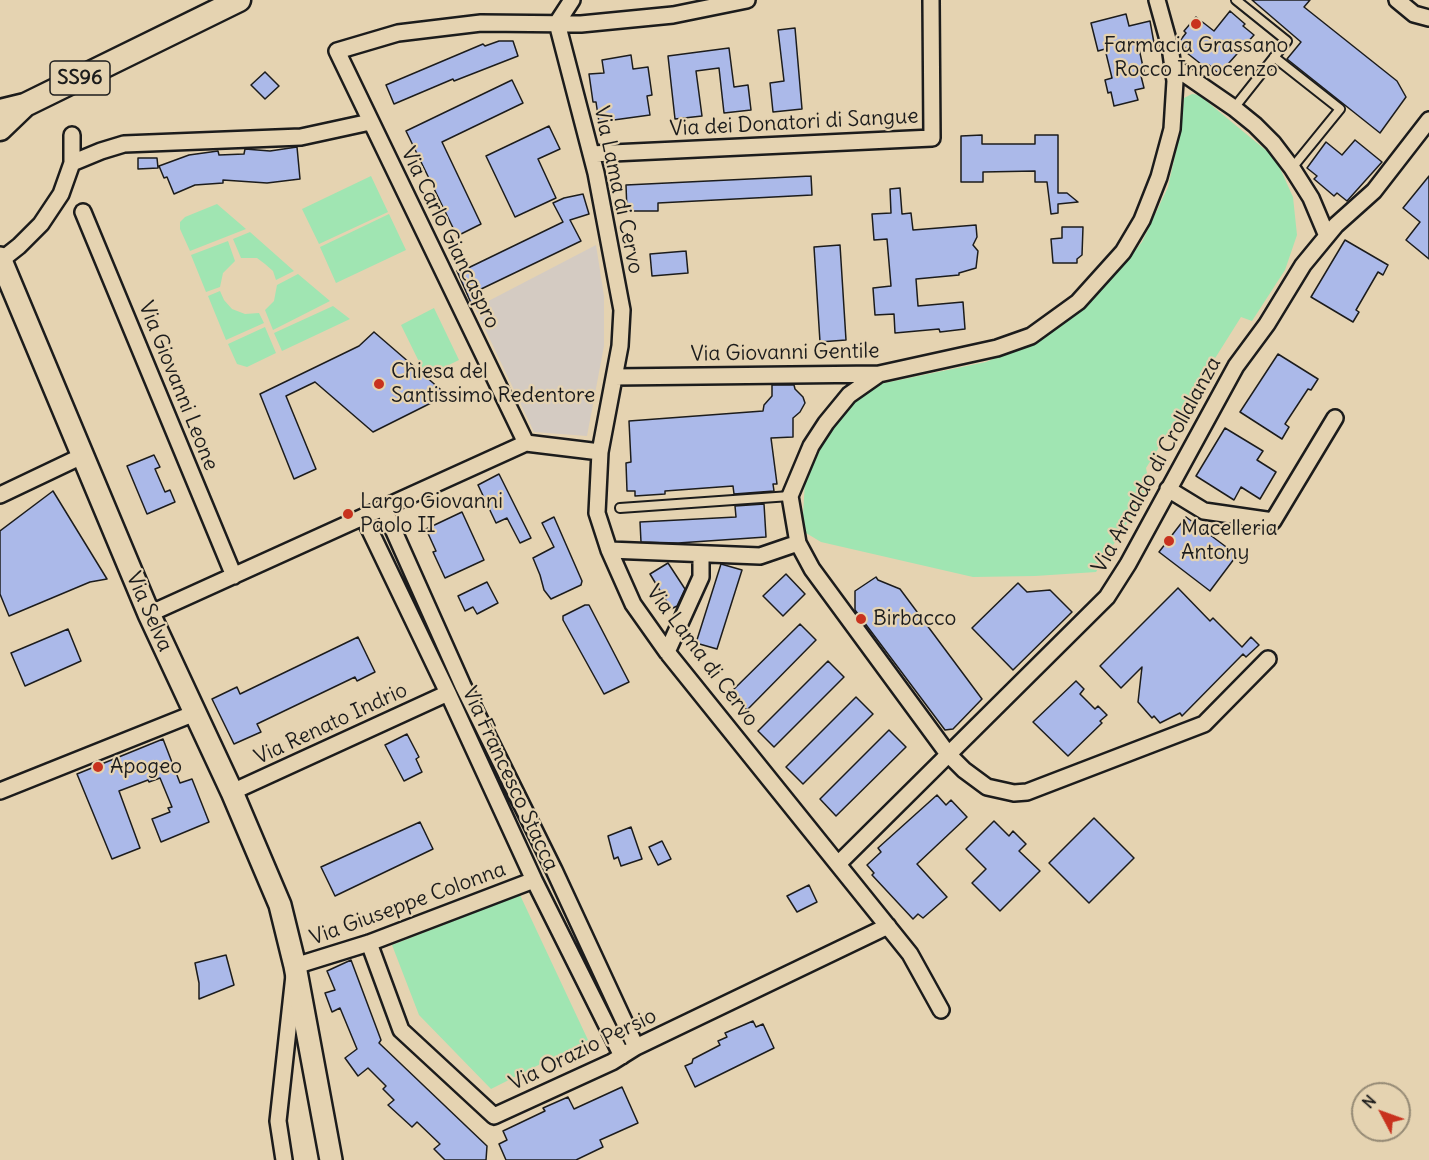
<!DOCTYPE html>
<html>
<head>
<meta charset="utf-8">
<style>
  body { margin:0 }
  #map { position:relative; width:1429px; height:1160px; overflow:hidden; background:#e5d3b1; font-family:Delius,sans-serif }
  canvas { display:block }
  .north { position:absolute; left:1351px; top:1082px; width:60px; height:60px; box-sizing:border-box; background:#e5d3b1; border:2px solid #958a75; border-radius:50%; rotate:311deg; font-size:16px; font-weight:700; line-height:24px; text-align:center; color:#1c1c1c }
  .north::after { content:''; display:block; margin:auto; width:21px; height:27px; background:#c8321e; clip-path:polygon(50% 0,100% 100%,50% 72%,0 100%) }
</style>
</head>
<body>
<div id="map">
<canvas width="1429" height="1160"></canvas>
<div class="north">N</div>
</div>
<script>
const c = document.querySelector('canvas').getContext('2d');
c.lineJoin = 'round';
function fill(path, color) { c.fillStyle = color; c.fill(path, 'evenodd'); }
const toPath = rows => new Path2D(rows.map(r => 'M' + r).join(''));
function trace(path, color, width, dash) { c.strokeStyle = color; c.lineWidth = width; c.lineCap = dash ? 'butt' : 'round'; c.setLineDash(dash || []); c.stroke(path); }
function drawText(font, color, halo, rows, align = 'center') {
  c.font = font + ' Delius,sans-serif'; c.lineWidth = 4.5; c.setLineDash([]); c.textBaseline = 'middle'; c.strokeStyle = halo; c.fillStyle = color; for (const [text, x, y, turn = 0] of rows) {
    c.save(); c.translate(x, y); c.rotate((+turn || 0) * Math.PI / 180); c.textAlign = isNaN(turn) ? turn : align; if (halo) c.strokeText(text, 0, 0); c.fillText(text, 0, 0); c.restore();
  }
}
const built = toPath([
  [596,245,604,296,604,346,587,436,534,432,475,308]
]);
const green = toPath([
  [1192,94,1199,95,1268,152,1279,166,1293,197,1297,235,1285,270,1252,321,1241,317,1146,468,1150,487,1096,572,1035,576,973,577,821,542,806,533,803,515,805,481,810,459,844,408,875,385,986,362,1040,339,1089,304,1142,242,1168,187,1181,129,1184,98],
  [371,176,388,212,319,244,302,209],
  [217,204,246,229,190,251,180,229,180,222,185,217],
  [389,214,406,250,336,283,320,247],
  [250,232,294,271,276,280,273,271,265,264,257,258,241,258,233,239],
  [228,241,235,261,223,273,220,287,206,292,191,255],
  [298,274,330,301,273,330,265,310,274,301,277,285],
  [220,291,224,300,232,309,245,314,259,313,264,323,226,340,208,296],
  [333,306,350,319,282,351,274,333],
  [434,308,459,360,426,376,401,325],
  [265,327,276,353,247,367,237,364,228,344],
  [520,895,588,1040,491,1089,419,1015,392,945]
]);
const building = toPath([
  [1252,0,1310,0,1304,7,1397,81,1406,97,1380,133,1287,59,1301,42,1252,0],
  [1230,11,1245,24,1243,26,1254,35,1219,74,1209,65,1206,68,1187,53,1189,51,1179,42,1186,33,1184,31,1196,17,1214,31,1230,11],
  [1126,14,1129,26,1150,21,1154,43,1138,44,1145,76,1141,76,1144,88,1135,90,1138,100,1114,106,1111,92,1108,93,1105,80,1112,78,1105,49,1098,51,1091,23,1126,14],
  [795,28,802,109,773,112,770,83,784,81,778,30,795,28],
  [499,41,513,41,518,56,454,81,453,79,394,104,386,85,483,44,485,46,499,41],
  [729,48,734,87,748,85,751,110,724,113,719,68,696,71,702,116,675,119,668,56,729,48],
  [631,55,633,69,648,67,652,95,647,96,650,115,599,122,596,102,593,102,589,74,604,73,602,60,631,55],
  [265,72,279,86,265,99,251,85,265,72],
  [512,80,523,103,442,142,481,224,457,236,406,131,512,80],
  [549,126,560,149,538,159,556,198,515,217,486,156,549,126],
  [982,135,982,144,1035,144,1035,135,1058,135,1058,193,1067,193,1078,202,1058,204,1058,213,1051,214,1047,182,1035,182,1035,171,983,172,983,182,961,182,961,136,982,135],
  [1355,140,1382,162,1347,201,1337,193,1334,196,1314,179,1317,176,1307,168,1326,142,1342,155,1355,140],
  [297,147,300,179,267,183,223,180,223,183,195,185,174,194,167,177,164,178,159,166,189,155,218,151,219,155,244,154,245,149,270,151,297,147],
  [138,158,157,158,158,168,138,169,138,158],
  [811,176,812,195,658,203,658,211,627,211,626,185,811,176],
  [1429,176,1429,259,1406,240,1420,222,1403,208,1429,176],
  [900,188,902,214,911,213,913,230,976,225,977,237,973,245,978,251,976,268,959,273,959,275,916,279,918,306,963,302,965,329,940,332,939,329,895,333,894,314,875,315,873,288,891,286,887,239,874,240,872,214,891,213,890,189,900,188],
  [583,194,589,214,570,220,581,241,477,291,481,299,471,303,457,271,465,267,466,269,563,222,553,203,564,198,583,194],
  [1062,227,1083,227,1082,255,1077,259,1077,263,1053,263,1051,239,1062,238,1062,227],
  [1345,240,1388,265,1383,275,1378,272,1356,310,1359,312,1353,322,1311,297,1345,240],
  [840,245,846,340,820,342,814,247,840,245],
  [686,251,688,273,652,276,650,254,686,251],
  [374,332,447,395,373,432,315,382,286,396,316,469,294,479,260,394,359,346,374,332],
  [1278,354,1318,379,1311,390,1308,389,1285,424,1289,427,1282,439,1240,412,1278,354],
  [772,385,794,385,795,389,803,397,805,403,800,412,793,418,793,437,771,438,777,484,773,484,774,491,734,494,733,486,665,491,665,494,635,496,635,491,627,491,626,463,631,462,629,421,763,411,764,405,772,396,772,385],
  [1225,428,1263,451,1257,460,1276,472,1260,499,1241,487,1234,500,1196,476,1225,428],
  [154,455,160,467,155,469,165,492,170,490,175,502,147,514,127,466,154,455],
  [499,474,531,538,520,543,507,518,496,523,478,485,499,474],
  [53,491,107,579,90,582,9,616,0,594,0,531,53,491],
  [764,504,766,537,678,543,641,542,640,522,736,517,735,506,764,504],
  [462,512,484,560,445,578,433,552,436,551,426,529,462,512],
  [554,517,582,581,581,585,551,599,544,590,540,575,533,558,554,547,542,523,554,517],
  [1186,517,1237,555,1210,591,1159,552,1186,517],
  [668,563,685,589,677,606,671,609,650,574,668,563],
  [721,564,742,570,717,649,696,643,721,564],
  [786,574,805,594,783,616,763,596,786,574],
  [876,577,878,580,900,589,982,699,953,729,945,730,855,610,855,591,876,577],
  [487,582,498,603,477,614,473,607,465,611,458,596,487,582],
  [1018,583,1027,592,1050,590,1072,612,1013,670,972,628,1018,583],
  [1178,588,1210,621,1213,618,1242,647,1251,637,1259,645,1246,657,1243,654,1182,716,1180,713,1160,723,1154,716,1152,718,1138,702,1142,667,1121,688,1100,666,1178,588],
  [585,605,589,605,629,682,604,694,563,620,563,616,585,605],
  [800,624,816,640,747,710,730,693,800,624],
  [68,629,81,661,25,686,11,653,68,629],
  [358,637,375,672,357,681,355,677,257,724,261,732,234,744,212,699,237,687,240,694,358,637],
  [828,661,844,677,774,747,758,731,828,661],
  [1076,681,1084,689,1080,694,1095,709,1098,706,1107,715,1100,721,1102,723,1068,756,1033,722,1076,681],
  [856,697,873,714,803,784,786,767,856,697],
  [889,730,906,747,836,816,820,799,889,730],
  [407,734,419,757,416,759,422,772,404,781,385,745,407,734],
  [163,739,180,783,192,779,209,822,161,842,152,819,170,812,168,808,172,807,160,778,149,782,148,780,119,791,140,848,112,859,77,774,163,739],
  [937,795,946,805,951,800,967,817,917,864,947,897,923,918,918,914,913,919,872,875,874,873,867,865,881,852,878,848,937,795],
  [1094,818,1134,858,1089,903,1049,863,1094,818],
  [994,821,1009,836,1013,831,1026,844,1019,851,1040,871,1000,911,972,883,986,869,966,849,994,821],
  [420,822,433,849,335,896,321,867,420,822],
  [631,827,642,859,621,866,618,857,614,859,608,836,631,827],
  [662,841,671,859,658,865,649,847,662,841],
  [809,885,817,902,797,912,787,896,809,885],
  [226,955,234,985,199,999,199,983,195,963,226,955],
  [351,960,381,1040,379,1043,487,1146,486,1160,445,1160,434,1149,440,1144,417,1122,412,1127,388,1105,394,1100,383,1089,386,1086,368,1068,358,1076,345,1058,357,1049,340,1008,332,1012,325,993,335,990,327,971,351,960],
  [753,1021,756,1027,763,1024,774,1048,695,1087,685,1066,692,1063,693,1059,720,1045,718,1041,727,1037,725,1033,753,1021],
  [622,1087,638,1123,600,1140,603,1147,576,1160,506,1160,499,1144,507,1140,503,1131,545,1111,543,1108,568,1097,574,1109,622,1087]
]);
const lane = toPath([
  [1274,57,1340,109,1292,168],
  [1234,108,1287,41,1236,0],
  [620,508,790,496]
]);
const street = toPath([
  [1397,0,1414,14,1429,18],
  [557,23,596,173,622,310,620,346,600,452,597,513,609,550,633,604,667,652,910,954,941,1010],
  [557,23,572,0],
  [1173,66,1234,108,1255,125,1273,143,1292,168,1311,198,1327,236],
  [591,154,932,138,931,0],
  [72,163,72,135],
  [83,212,234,576],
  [0,261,19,246,41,224,61,194,72,163,101,151,124,144,301,137,370,122],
  [879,374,849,395,826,423,811,446,790,496,798,543,812,569,948,754,964,770,987,787,1014,793,1027,792,1204,724,1268,659],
  [614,377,879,374,997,348,1031,336,1078,302,1123,252,1142,220,1159,177,1172,129,1175,81,1170,47,1157,0],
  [526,443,337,51,398,33,481,23,581,24,673,15,747,0],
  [1168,489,1204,511,1273,521,1335,418],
  [0,495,82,456],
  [384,509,463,686,554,870,636,1047],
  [364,518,448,693,534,880,622,1056],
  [609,550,760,556,798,543],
  [149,614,526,443,600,452],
  [667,652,701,577,701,554],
  [0,791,195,713],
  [232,792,448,693],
  [838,864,1107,597,1128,564,1236,366,1267,324,1303,265,1336,225,1374,191,1429,120],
  [369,943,401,1030,494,1116,612,1062,636,1047,888,926],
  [284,1160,278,1121,295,966,369,943,534,880]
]);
const secondary = toPath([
  [0,258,149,614,232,792,280,905,295,966,331,1160]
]);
const primary = toPath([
  [25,105,239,0],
  [0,111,25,105,0,129]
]);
const markers = [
  [1196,24,6,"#c8321e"],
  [379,384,6,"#c8321e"],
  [348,514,6,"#c8321e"],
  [1169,541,6,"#c8321e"],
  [861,619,6,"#c8321e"],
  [98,767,6,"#c8321e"]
];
const shields = [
  [80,78,60]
];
const shieldNames = [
  ["SS96",80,78]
];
const poiNames = [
  ["Farmacia Grassano",1196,46,"center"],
  ["Rocco Innocenzo",1196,70,"center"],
  ["Chiesa del",391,372],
  ["Santissimo Redentore",391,396],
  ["Largo Giovanni",360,502],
  ["Paolo II",360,526],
  ["Macelleria",1181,529],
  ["Antony",1181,553],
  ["Birbacco",873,619],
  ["Apogeo",110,767]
];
const streetNames = [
  ["Via dei Donatori di Sangue",794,123,-3],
  ["Via Lama di Cervo",618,190,78],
  ["Via Carlo Giancaspro",450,238,64],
  ["Via Giovanni Gentile",785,353,-1],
  ["Via Giovanni Leone",178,386,68],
  ["Via Arnaldo di Crollalanza",1157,465,-61],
  ["Via Selva",149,612,66],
  ["Via Lama di Cervo",702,656,53],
  ["Via Renato Indrio",331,724,-25],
  ["Via Francesco Stacca",510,779,65],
  ["Via Giuseppe Colonna",408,904,-20],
  ["Via Orazio Persio",583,1050,-26]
];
fill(built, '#d4cbc2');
fill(green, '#a0e5b2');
fill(building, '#abb9e9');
trace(building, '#1c1c1c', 1.5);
trace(lane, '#1c1c1c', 12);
trace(street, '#1c1c1c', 20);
trace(secondary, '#1c1c1c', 26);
trace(primary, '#1c1c1c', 27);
trace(lane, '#e5d3b1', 8);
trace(street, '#e5d3b1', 15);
trace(secondary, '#e5d3b1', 21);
trace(primary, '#e5d3b1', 22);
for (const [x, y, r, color] of markers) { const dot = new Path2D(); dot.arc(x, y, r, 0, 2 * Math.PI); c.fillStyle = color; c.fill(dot); trace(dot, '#e5d3b1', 2); }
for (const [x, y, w] of shields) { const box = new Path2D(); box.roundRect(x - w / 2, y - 17, w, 34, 4.5); c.fillStyle = '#e5d3b1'; c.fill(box); trace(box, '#1c1c1c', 1.5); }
drawText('bold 20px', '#1c1c1c', null, shieldNames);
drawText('21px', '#1c1c1c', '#e5d3b1', poiNames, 'left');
drawText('21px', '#1c1c1c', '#e5d3b1', streetNames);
</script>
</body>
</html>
